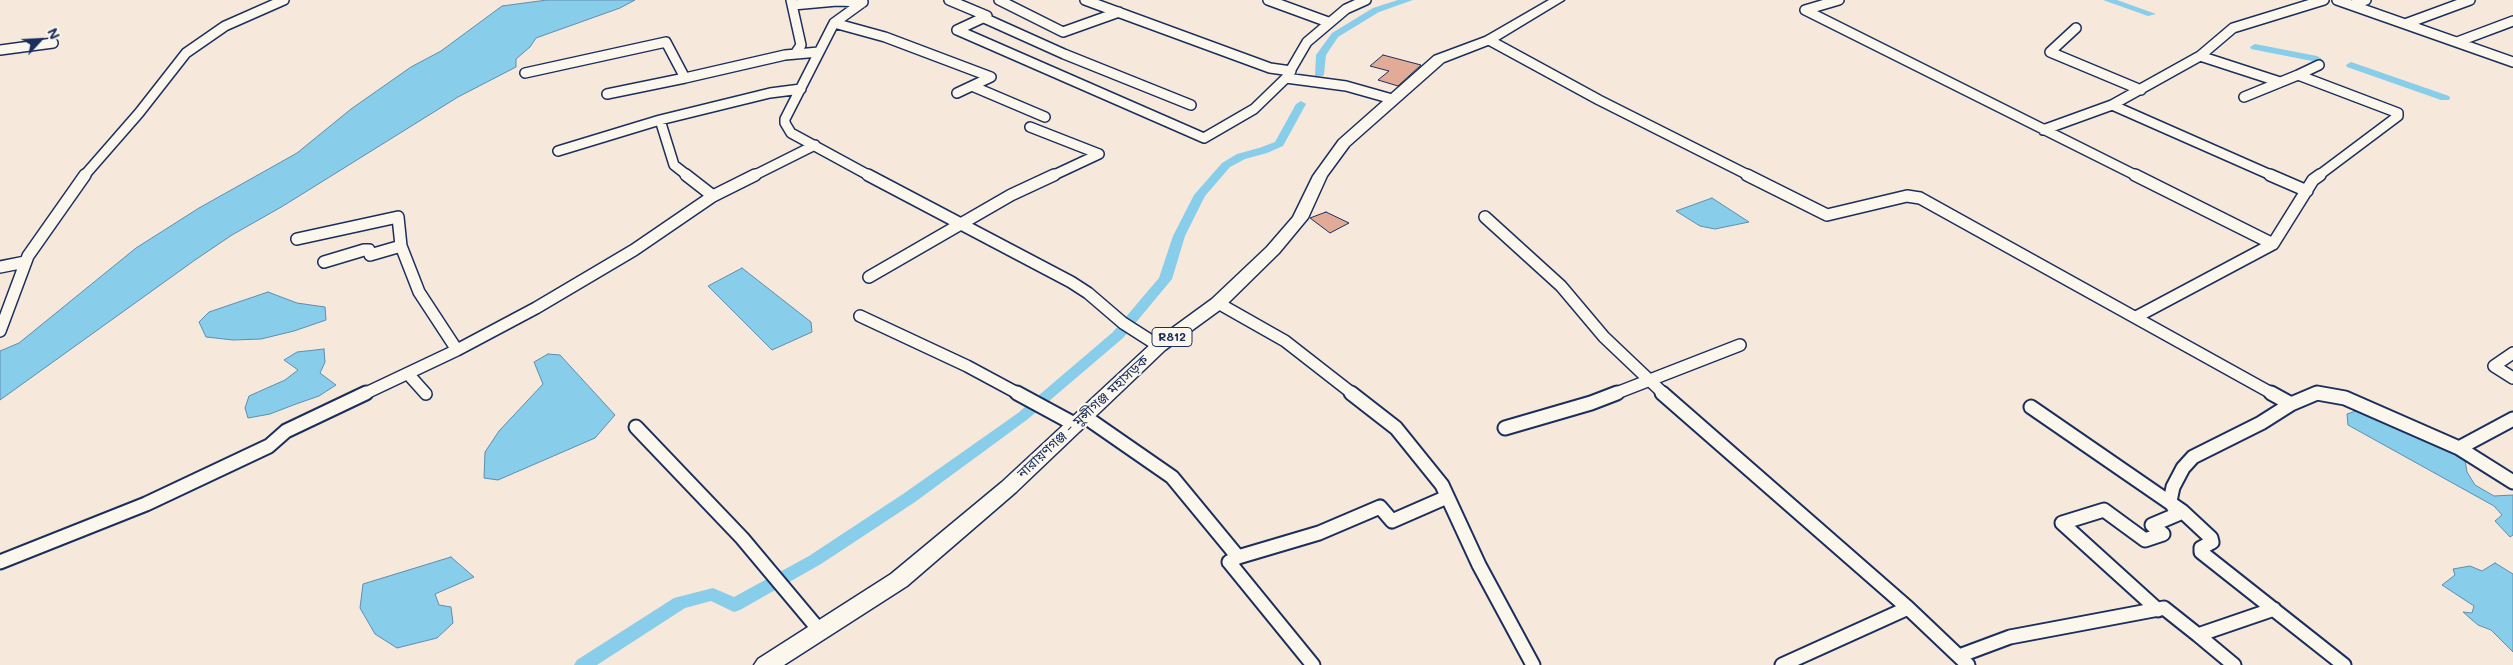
<!DOCTYPE html>
<html>
<head>
<meta charset="utf-8">
<style>
  body { margin:0 }
  #map { position:relative; width:2513px; height:665px; overflow:hidden; background:#f6e8db; font-family:Mali,sans-serif }
  canvas { display:block }
  .north { position:absolute; left:15px; top:15px; width:50px; height:50px; -webkit-text-stroke:4px #fbf7ec; paint-order:stroke; rotate:65deg; font-size:14px; font-weight:700; line-height:20px; text-align:center; color:#1b2f5e }
  .north::after { content:''; display:block; margin:auto; width:18px; height:22px; background:#1b2f5e; clip-path:polygon(50% 0,100% 100%,50% 72%,0 100%) }
</style>
</head>
<body>
<div id="map">
<canvas width="2513" height="665"></canvas>
<div class="north">N</div>
</div>
<script>
const c = document.querySelector('canvas').getContext('2d');
c.lineJoin = 'round';
function fill(path, color) { c.fillStyle = color; c.fill(path, 'evenodd'); }
const toPath = rows => new Path2D(rows.map(r => 'M' + r).join(''));
function trace(path, color, width, dash) { c.strokeStyle = color; c.lineWidth = width; c.lineCap = dash ? 'butt' : 'round'; c.setLineDash(dash || []); c.stroke(path); }
function drawText(font, color, halo, rows, align = 'center') {
  c.font = font + ' Mali,"Noto Sans Bengali",sans-serif'; c.lineWidth = 4.5; c.setLineDash([]); c.textBaseline = 'middle'; c.strokeStyle = halo; c.fillStyle = color; for (const [text, x, y, turn = 0] of rows) {
    c.save(); c.translate(x, y); c.rotate((+turn || 0) * Math.PI / 180); c.textAlign = isNaN(turn) ? turn : align; if (halo) c.strokeText(text, 0, 0); c.fillText(text, 0, 0); c.restore();
  }
}
const water = toPath([
  [547,0,635,0,620,8,536,38,530,47,516,59,516,67,458,97,283,206,232,235,195,260,0,400,0,351,19,343,136,248,199,208,297,153,351,109,411,67,441,51,502,6,547,0],
  [1712,198,1749,222,1715,229,1700,226,1676,211,1712,198],
  [742,268,811,322,812,332,772,350,708,286,742,268],
  [268,292,297,303,325,307,326,320,294,331,261,339,233,340,206,337,199,322,209,312,268,292],
  [324,349,325,362,320,373,336,385,319,396,296,404,270,414,248,418,245,408,249,396,285,380,298,370,284,360,297,352,324,349],
  [548,354,560,355,615,415,595,438,498,480,484,478,485,452,499,431,543,384,534,362,548,354],
  [2356,411,2381,418,2455,450,2465,460,2467,472,2475,485,2494,496,2513,495,2513,535,2510,537,2495,521,2502,515,2494,506,2348,425,2347,414,2356,411],
  [451,557,474,577,435,594,439,605,451,607,453,623,437,638,397,648,375,634,360,608,363,584,451,557],
  [2495,563,2513,574,2513,652,2491,630,2478,625,2463,612,2472,613,2474,606,2442,585,2455,575,2453,569,2470,566,2482,571,2495,563]
]);
const canal = toPath([
  [1398,0,1413,0,1379,12,1338,37,1326,55,1324,74,1323,76,1315,76,1316,55,1332,33,1373,8,1398,0],
  [2103,0,2117,0,2156,14,2148,16,2103,0],
  [2255,44,2317,56,2322,59,2317,62,2251,49,2250,47,2255,44],
  [2351,62,2449,96,2450,98,2449,100,2441,100,2347,67,2346,65,2351,62],
  [1301,101,1306,104,1283,146,1267,153,1245,159,1230,167,1205,196,1185,236,1172,279,1123,338,1028,419,915,502,821,564,740,610,734,612,711,601,685,608,597,665,574,665,577,660,674,598,713,588,734,597,809,556,903,494,1018,413,1113,332,1159,278,1173,236,1194,195,1222,163,1237,154,1259,148,1275,142,1296,104,1301,101]
]);
const building = toPath([
  [1383,55,1421,65,1398,86,1378,80,1389,71,1370,66,1383,55],
  [1326,212,1349,223,1330,233,1310,218,1326,212]
]);
const streetFar2 = toPath([
  [791,0,801,45,795,54],
  [949,0,987,16,957,30],
  [999,0,1063,32,1119,12],
  [1085,0,1270,68,1291,71],
  [1268,0,1328,22],
  [1839,0,1805,10,2137,176],
  [2337,0,2513,62],
  [863,2,834,23,785,119,785,123,791,133,870,176],
  [793,5,837,1,863,2],
  [2352,5,2366,0],
  [984,18,1064,54,1191,105],
  [834,23,885,37,991,77,957,93],
  [2405,24,2470,0],
  [2076,28,2050,52,2141,90],
  [957,30,1204,138,1254,109,1286,78,1307,42,1346,9,1366,0],
  [1489,40,1599,100,1750,176],
  [2457,42,2513,21],
  [0,50,53,43],
  [2200,56,2233,28,2324,0],
  [525,73,666,42,685,78,785,55,819,52],
  [2298,75,2319,65],
  [1286,78,1346,86,1392,99],
  [972,86,1045,117],
  [607,94,685,78],
  [2244,97,2298,75,2398,113,2398,116,2318,176],
  [2112,105,2273,176],
  [660,120,674,165,688,176],
  [1030,127,1099,154],
  [2043,130,2112,105,2200,56,2280,82],
  [558,151,660,120,770,93,801,89],
  [84,176,139,113,186,53,225,26,284,0],
  [753,176,815,145],
  [1052,176,1099,154]
]);
const streetFar1 = toPath([
  [686,175,713,196],
  [868,175,1071,282,1088,293,1123,323,1159,346],
  [1747,175,1827,215,1907,196,1920,198,2273,394],
  [2135,175,2273,244],
  [2270,175,2307,191],
  [1485,217,1561,286,1604,337,1664,394],
  [297,239,398,217,401,246,419,292,457,350],
  [324,262,364,250,369,250,370,255,401,246],
  [0,267,25,262],
  [869,277,1011,195,1054,175],
  [1218,303,1285,341,1353,394],
  [860,316,967,366,1019,394],
  [2136,317,2273,244,2313,180,2320,175],
  [0,331,28,256,85,175],
  [2513,353,2494,366,2513,378],
  [409,375,426,394],
  [364,394,457,350,536,308,634,250,713,196,755,175],
  [1614,394,1740,345],
  [2314,394,2324,394]
]);
const street = toPath([
  [1017,393,1076,425],
  [1351,393,1396,428,1442,485,1479,565,1533,665],
  [1662,393,1908,608,1968,665],
  [2271,393,2291,404],
  [2031,407,2182,511,2211,538,2212,542,2201,548,2201,552,2344,665],
  [1084,416,1172,477,1238,557,1319,533,1380,507,1392,521,1447,497],
  [636,427,742,538,820,631],
  [1505,428,1591,403,1617,393],
  [2459,448,2513,419],
  [1238,557,1229,562,1313,665],
  [0,562,146,504,269,446,286,431,366,393],
  [2158,610,2062,523,2104,510,2145,540,2163,534,2152,525,2178,514,2170,501,2173,487,2183,468,2193,457,2261,423,2291,404,2317,393,2345,398,2459,448,2513,482],
  [2198,635,2234,665],
  [1959,656,2010,637,2164,608,2198,635,2274,609],
  [1782,665,1908,608]
]);
const primary = toPath([
  [1549,0,1564,0,1493,43,1444,62,1349,146,1327,176,1308,218,1279,253,1224,307,1165,350,1016,492,907,586,784,665,754,665,758,659,891,574,1002,482,1153,342,1212,299,1267,247,1293,217,1313,176,1339,140,1434,56,1485,37,1549,0]
]);
const shields = [
  [1172,337,40]
];
const shieldNames = [
  ["R812",1172,337]
];
const streetNames = [
  ["নারায়ণগঞ্জ - মুন্সীগঞ্জ মহাসড়ক",1083,417,-43]
];
fill(water, '#88cde9');
trace(water, '#5c8eb1', 1);
fill(canal, '#88cde9');
fill(building, '#e2ab98');
trace(building, '#1b2f5e', 1);
trace(streetFar2, '#1b2f5e', 12);
trace(streetFar1, '#1b2f5e', 14);
trace(street, '#1b2f5e', 17);
trace(primary, '#1b2f5e', 3);
trace(streetFar2, '#fbf7ec', 9);
trace(streetFar1, '#fbf7ec', 11);
trace(street, '#fbf7ec', 13);
fill(primary, '#fbf7ec');
for (const [x, y, w] of shields) { const box = new Path2D(); box.roundRect(x - w / 2, y - 9.5, w, 19, 4); c.fillStyle = '#fbf7ec'; c.fill(box); trace(box, '#1b2f5e', 1); }
drawText('bold 12px', '#1b2f5e', null, shieldNames);
drawText('14px', '#1b2f5e', '#fbf7ec', streetNames);
</script>
</body>
</html>
